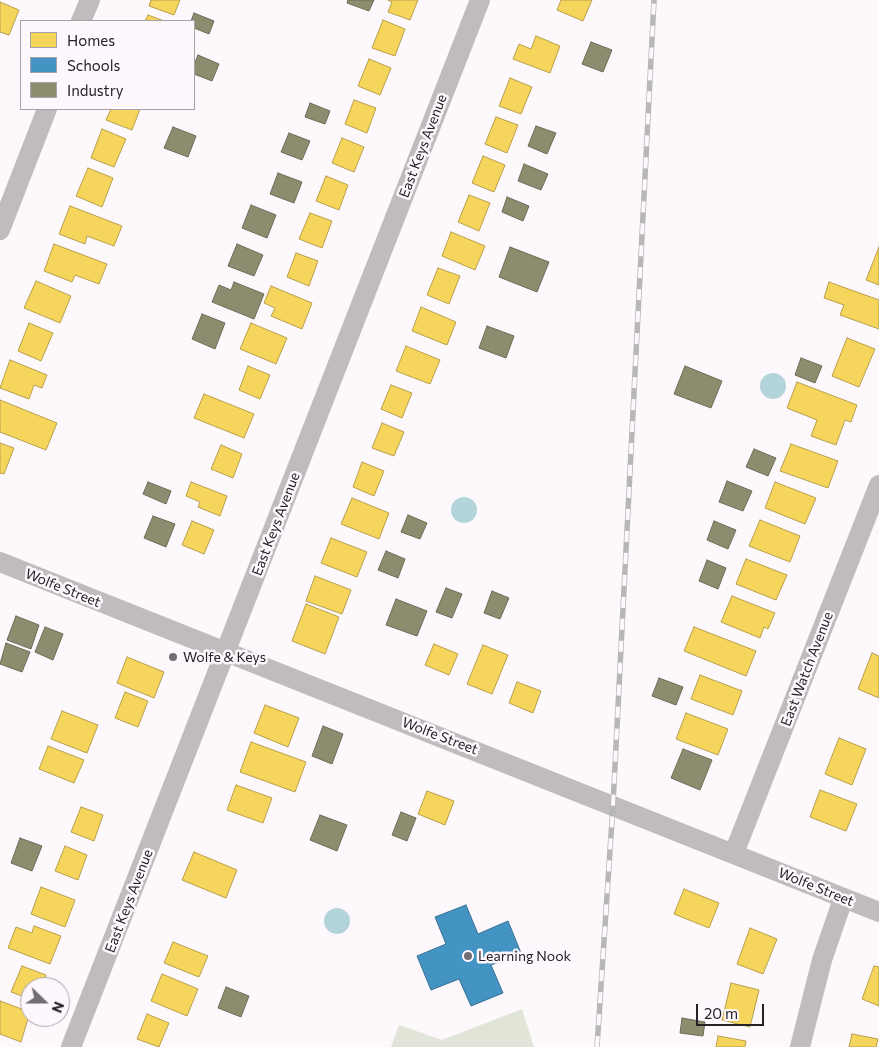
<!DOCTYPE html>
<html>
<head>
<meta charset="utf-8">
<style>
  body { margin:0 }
  #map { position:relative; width:879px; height:1047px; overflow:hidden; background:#fdf8fc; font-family:Commissioner,sans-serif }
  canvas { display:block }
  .legend { position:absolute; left:20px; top:20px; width:175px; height:90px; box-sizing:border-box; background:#fef7fd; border:1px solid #a7a2a7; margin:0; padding:6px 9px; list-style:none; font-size:15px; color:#252225 }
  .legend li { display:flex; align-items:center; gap:10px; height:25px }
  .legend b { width:25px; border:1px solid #a7a2a7 }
  .north { position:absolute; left:20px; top:977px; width:50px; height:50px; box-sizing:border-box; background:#fef7fd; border:1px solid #a7a2a7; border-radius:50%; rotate:112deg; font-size:14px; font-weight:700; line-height:20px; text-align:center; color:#252225 }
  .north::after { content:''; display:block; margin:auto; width:18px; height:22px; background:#716d70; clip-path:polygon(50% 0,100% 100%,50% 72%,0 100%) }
  .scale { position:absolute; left:696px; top:1004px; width:68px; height:22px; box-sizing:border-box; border:2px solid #252225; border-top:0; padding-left:6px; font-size:15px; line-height:18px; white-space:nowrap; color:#252225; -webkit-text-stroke:4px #fef7fd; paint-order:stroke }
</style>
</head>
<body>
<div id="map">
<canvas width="879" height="1047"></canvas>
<ul class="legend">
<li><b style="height:14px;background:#f6d55c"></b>Homes</li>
<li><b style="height:14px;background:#4393c3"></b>Schools</li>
<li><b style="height:14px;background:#8c8c6e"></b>Industry</li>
</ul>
<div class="north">N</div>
<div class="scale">20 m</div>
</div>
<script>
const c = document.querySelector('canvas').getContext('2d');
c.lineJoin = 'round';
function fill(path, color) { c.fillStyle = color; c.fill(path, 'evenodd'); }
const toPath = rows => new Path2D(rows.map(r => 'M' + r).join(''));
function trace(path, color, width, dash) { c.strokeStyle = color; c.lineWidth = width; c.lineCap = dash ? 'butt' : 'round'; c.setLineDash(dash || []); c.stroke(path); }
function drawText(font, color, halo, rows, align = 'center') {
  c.font = font + ' Commissioner,sans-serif'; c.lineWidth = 5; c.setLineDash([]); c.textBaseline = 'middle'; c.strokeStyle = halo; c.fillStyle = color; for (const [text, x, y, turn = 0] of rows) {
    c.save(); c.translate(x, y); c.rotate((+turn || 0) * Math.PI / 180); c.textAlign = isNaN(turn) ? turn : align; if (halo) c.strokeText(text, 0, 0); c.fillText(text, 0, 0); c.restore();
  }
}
const green = toPath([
  [522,1009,534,1047,391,1047,399,1025,442,1040]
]);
const water = toPath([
  '760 386a13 13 0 1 1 26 0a13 13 0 1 1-26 0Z',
  '451 510a13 13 0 1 1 26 0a13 13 0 1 1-26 0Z',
  '324 921a13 13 0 1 1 26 0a13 13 0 1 1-26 0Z'
]);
const homes = toPath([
  [151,0,180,0,174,15,149,6,151,0],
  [388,0,418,0,410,20,388,12,392,2,388,0],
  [561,0,592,0,583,21,557,10,561,0],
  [0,2,19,10,9,35,0,32,0,2],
  [148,15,164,21,145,21,148,15],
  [383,20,405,29,395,56,372,48,383,20],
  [536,36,560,46,550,73,513,59,519,44,531,49,536,36],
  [369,59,391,68,380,95,358,86,369,59],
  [510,78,532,87,521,114,499,106,510,78],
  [354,100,376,108,367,133,345,124,354,100],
  [111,109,140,109,132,130,106,120,111,109],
  [496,117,518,125,507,153,485,144,496,117],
  [102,129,126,139,114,167,91,158,102,129],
  [342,138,364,147,354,172,332,163,342,138],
  [483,156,505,165,494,192,472,183,483,156],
  [88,168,113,178,102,207,76,196,88,168],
  [326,176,348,185,339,210,316,201,326,176],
  [469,195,490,203,479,231,458,222,469,195],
  [70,206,122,226,114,246,87,236,85,244,59,234,70,206],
  [310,213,332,221,322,248,299,239,310,213],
  [451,232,485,246,475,270,442,256,451,232],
  [54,244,107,264,99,284,75,275,72,282,44,271,54,244],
  [879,247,879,285,866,280,879,247],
  [296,253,318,261,309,286,287,277,296,253],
  [438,268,460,276,449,304,427,295,438,268],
  [36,281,71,296,60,323,24,308,36,281],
  [829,282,879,300,879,329,840,315,844,305,824,298,829,282],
  [271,286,312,303,302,329,271,316,275,308,264,303,271,286],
  [421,307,456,322,447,345,412,331,421,307],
  [29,323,53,333,41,361,18,351,29,323],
  [251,323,287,338,276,364,240,349,251,323],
  [847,338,875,349,859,387,832,376,847,338],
  [406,346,440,360,430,384,396,371,406,346],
  [10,360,47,375,42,388,34,385,29,399,0,388,10,360],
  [248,366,270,375,260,399,239,390,248,366],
  [797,382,857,405,851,422,845,420,836,445,811,436,817,420,787,408,797,382],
  [391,385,412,393,402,418,381,409,391,385],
  [204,394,254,414,244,438,194,418,204,394],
  [0,400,57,423,46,450,0,432,0,400],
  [382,423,404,432,394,456,372,448,382,423],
  [0,443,14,448,4,474,0,473,0,443],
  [791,444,838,461,828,488,780,471,791,444],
  [221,445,242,454,233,478,211,469,221,445],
  [362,462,384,471,374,496,353,487,362,462],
  [191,482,227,496,220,516,198,507,200,502,186,496,191,482],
  [775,482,816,498,805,524,765,508,775,482],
  [352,498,389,513,379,539,341,524,352,498],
  [760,520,800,536,790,562,749,546,760,520],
  [192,521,214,530,204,554,182,545,192,521],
  [331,538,367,552,357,577,321,563,331,538],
  [746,559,787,575,776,600,736,584,746,559],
  [315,576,351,590,342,614,306,601,315,576],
  [732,596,775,613,768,629,764,627,760,638,721,622,732,596],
  [306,604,339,617,325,654,292,641,306,604],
  [694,627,756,651,746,676,684,651,694,627],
  [434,644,458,654,449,675,425,665,434,644],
  [483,645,508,655,492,694,467,684,483,645],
  [872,653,879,656,879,698,858,689,872,653],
  [127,657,164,672,154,698,117,683,127,657],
  [700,675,742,691,733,715,691,699,700,675],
  [517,682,541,691,533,713,509,703,517,682],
  [125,692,148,701,138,727,115,718,125,692],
  [265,705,299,718,288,747,254,733,265,705],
  [62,711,98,725,87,753,51,739,62,711],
  [686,713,728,729,718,755,676,739,686,713],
  [839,738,866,749,852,785,825,774,839,738],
  [251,742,306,762,295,792,240,772,251,742],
  [48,746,84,760,74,783,39,769,48,746],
  [236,785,272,798,263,823,227,810,236,785],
  [820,790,857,804,846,831,810,817,820,790],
  [427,791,454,801,445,825,418,814,427,791],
  [81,807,103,815,94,841,71,832,81,807],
  [65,846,87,855,78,880,55,871,65,846],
  [194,852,237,870,226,898,182,880,194,852],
  [41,887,75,900,65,927,31,914,41,887],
  [684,889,719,903,709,928,674,914,684,889],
  [34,926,61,936,50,964,8,948,16,927,32,933,34,926],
  [750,928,777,939,763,974,737,964,750,928],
  [173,942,208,956,199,977,164,963,173,942],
  [22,966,46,975,42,987,30,987,30,999,11,992,22,966],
  [874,966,879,967,879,1006,862,999,874,966],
  [162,974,198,989,187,1016,151,1001,162,974],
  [731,983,759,990,750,1027,722,1020,731,983],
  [0,1001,30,1012,21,1042,0,1034,0,1001],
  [147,1014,169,1023,159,1047,137,1039,147,1014],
  [852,1034,878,1039,876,1047,849,1047,852,1034],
  [718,1036,746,1041,745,1047,716,1047,718,1036]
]);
const schools = toPath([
  [466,905,478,934,508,921,521,953,491,965,503,993,471,1006,459,979,431,990,417,956,446,944,435,917,466,905]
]);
const industry = toPath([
  [348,0,374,0,369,11,347,3,348,0],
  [194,13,214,21,209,34,194,28,194,21,191,21,194,13],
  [591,42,612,50,603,72,582,64,591,42],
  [198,55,219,64,212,81,194,74,194,65,198,55],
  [310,103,330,111,325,124,305,117,310,103],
  [536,126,556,133,547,154,528,146,536,126],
  [173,127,196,136,188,157,164,148,173,127],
  [289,133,310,141,302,160,281,152,289,133],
  [524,164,548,174,541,190,518,181,524,164],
  [278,173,302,182,294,203,270,194,278,173],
  [507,197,529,206,523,221,502,212,507,197],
  [251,205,276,215,267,238,242,228,251,205],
  [237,244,263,255,254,276,228,266,237,244],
  [510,247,549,262,537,292,499,277,510,247],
  [234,282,264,294,254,319,212,302,219,285,231,290,234,282],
  [202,314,225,323,215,349,192,339,202,314],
  [487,326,514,336,506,358,479,348,487,326],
  [801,358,822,366,815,383,795,375,801,358],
  [685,366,722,381,711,408,674,394,685,366],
  [754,449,776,458,768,476,746,467,754,449],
  [727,481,752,491,743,511,719,502,727,481],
  [148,482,171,491,166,504,143,494,148,482],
  [408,515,427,523,420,539,401,532,408,515],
  [153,516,175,524,166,547,144,538,153,516],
  [714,521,736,530,728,549,707,540,714,521],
  [386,551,405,559,398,578,378,570,386,551],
  [707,560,726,568,718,589,699,581,707,560],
  [446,588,462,594,452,618,436,612,446,588],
  [492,591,509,598,500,619,484,613,492,591],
  [396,599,427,611,417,636,386,625,396,599],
  [16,616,39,625,31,649,7,640,16,616],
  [45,627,63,634,53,660,35,652,45,627],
  [6,643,30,652,22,672,0,664,6,643],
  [659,678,683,687,676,705,652,696,659,678],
  [323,726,343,734,332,764,312,756,323,726],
  [683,749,712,760,700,790,671,778,683,749],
  [401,812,416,818,407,841,392,835,401,812],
  [320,815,347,825,337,851,310,840,320,815],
  [20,838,42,846,32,871,11,863,20,838],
  [226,987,249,996,241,1017,218,1008,226,987],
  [682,1018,705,1022,703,1036,680,1033,682,1018]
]);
const street = toPath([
  [81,21,90,0],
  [0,230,47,109],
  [0,562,879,912],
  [734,853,879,485],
  [71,1047,480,0],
  [800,1047,822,960,843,899]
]);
const rail = toPath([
  [597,1047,613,805,654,0]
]);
const markers = [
  [173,657,5,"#716d70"],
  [468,956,5,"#716d70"]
];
const streetNames = [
  ["East Keys Avenue",423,146,-69],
  ["East Keys Avenue",276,524,-69],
  ["Wolfe Street",63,588,22],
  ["East Watch Avenue",807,669,-69],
  ["Wolfe Street",440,736,21],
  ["Wolfe Street",816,887,22],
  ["East Keys Avenue",129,901,-69]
];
const poiNames = [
  ["Wolfe & Keys",183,657],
  ["Learning Nook",478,956]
];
fill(green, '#e1e5d8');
fill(water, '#b2d4da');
fill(homes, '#f6d55c');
trace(homes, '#b79f4c', 1);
fill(schools, '#4393c3');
trace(schools, '#3a7194', 1);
fill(industry, '#8c8c6e');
trace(industry, '#6d6c58', 1);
trace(street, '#c0bcbd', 20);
trace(rail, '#b8b7b7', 5.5);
trace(rail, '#fef7fd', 4, [11]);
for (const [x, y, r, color] of markers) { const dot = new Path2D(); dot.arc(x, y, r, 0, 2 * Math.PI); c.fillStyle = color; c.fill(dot); trace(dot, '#fef7fd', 2); }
drawText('14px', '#252225', '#fef7fd', streetNames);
drawText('14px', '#252225', '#fef7fd', poiNames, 'left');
</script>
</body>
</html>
